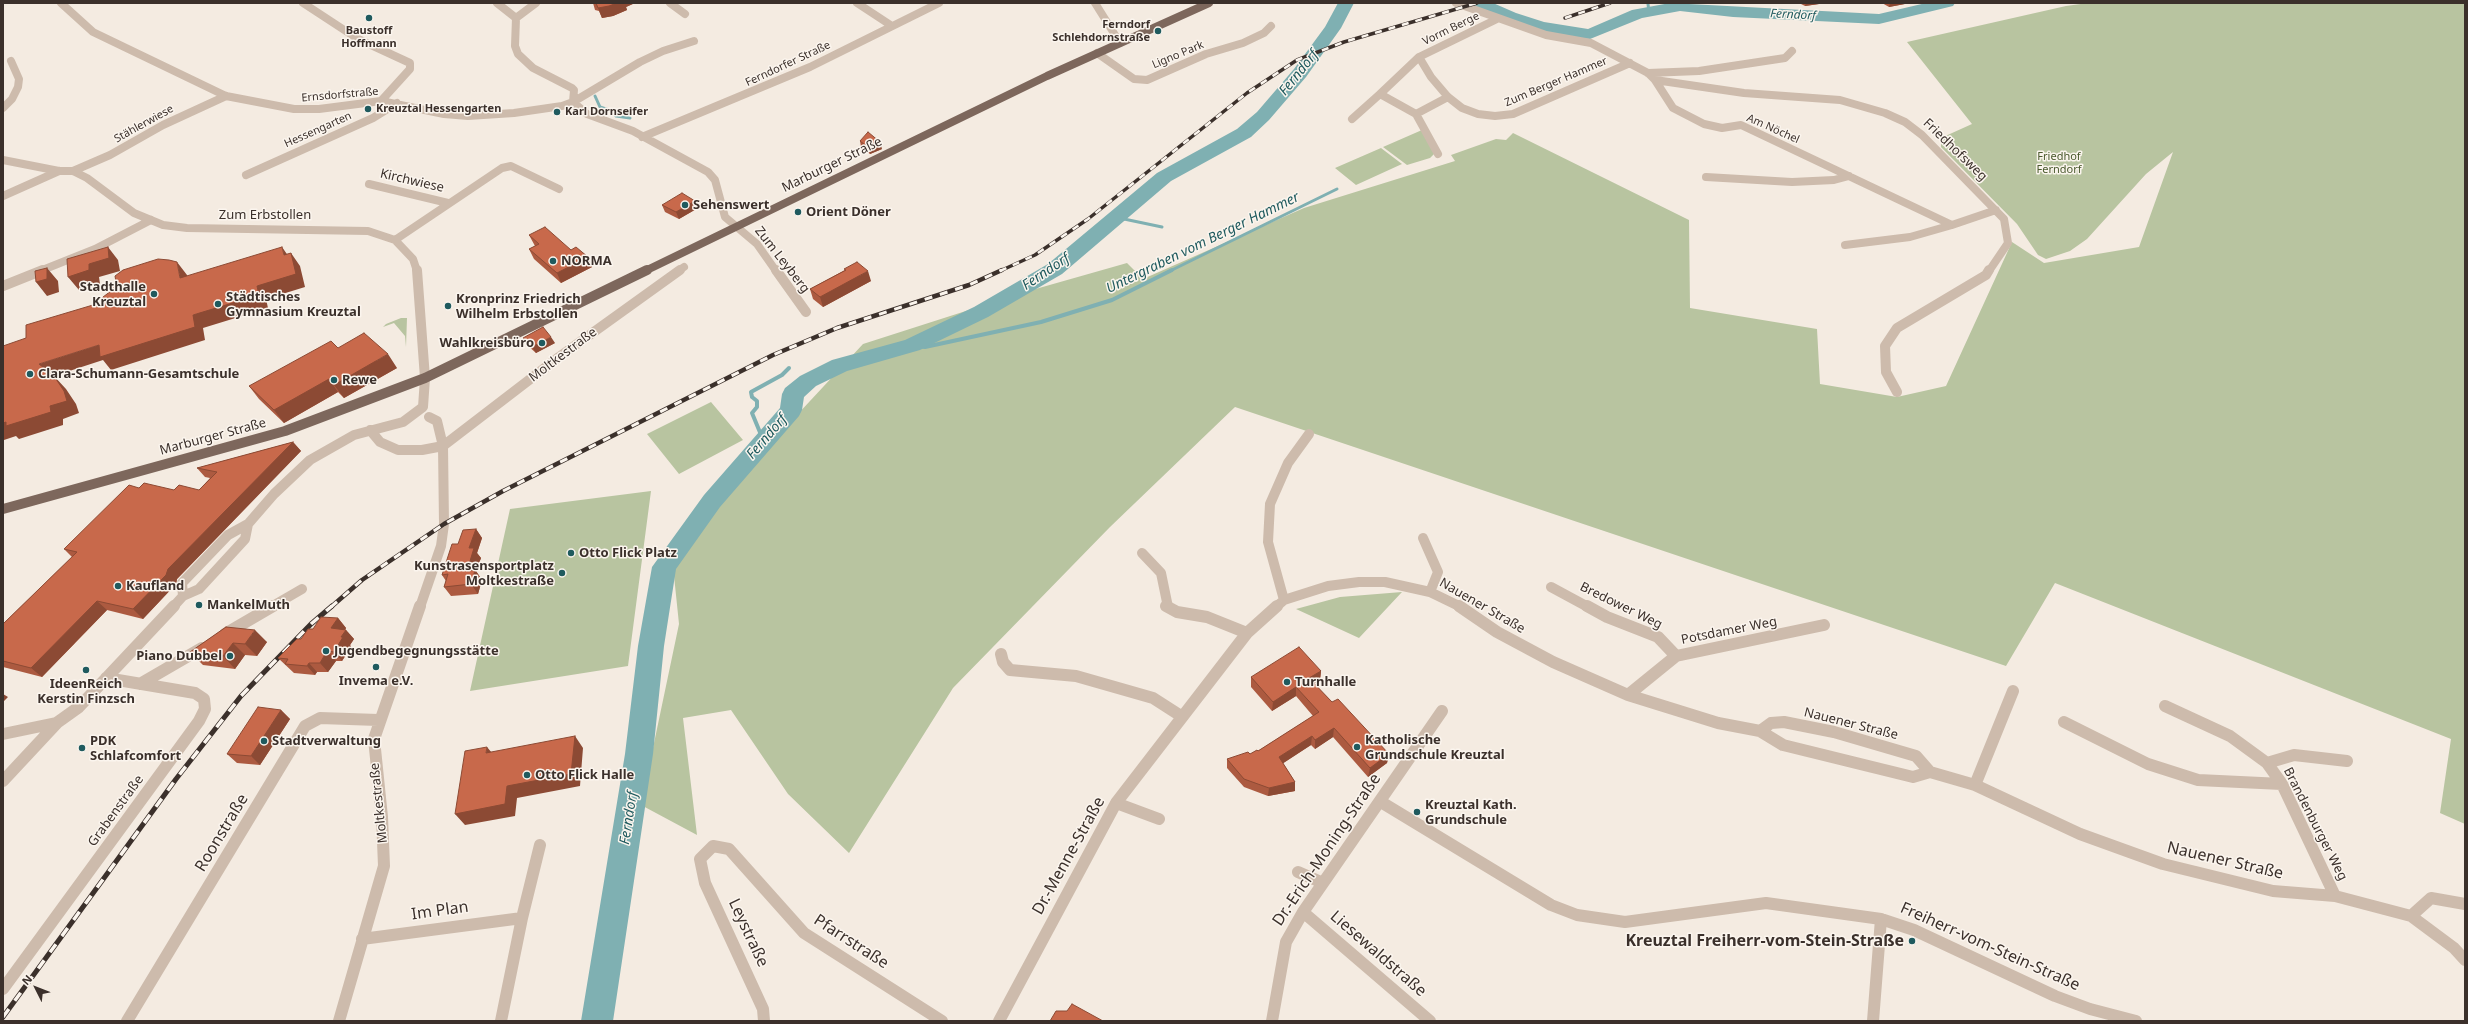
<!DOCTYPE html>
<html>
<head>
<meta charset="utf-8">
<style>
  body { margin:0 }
  #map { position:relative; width:2468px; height:1024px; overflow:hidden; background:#f4ebe1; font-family:"Noto Sans",sans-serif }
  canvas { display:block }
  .frame { position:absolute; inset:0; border:4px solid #3b302b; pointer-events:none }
  .north { position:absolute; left:16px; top:968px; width:40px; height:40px; -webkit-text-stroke:3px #fbf5ee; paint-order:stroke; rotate:312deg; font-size:11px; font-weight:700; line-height:16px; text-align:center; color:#3b302b }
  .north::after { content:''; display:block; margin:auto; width:14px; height:18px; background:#3b302b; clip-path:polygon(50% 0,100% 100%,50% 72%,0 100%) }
</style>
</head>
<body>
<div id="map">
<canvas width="2468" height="1024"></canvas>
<div class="frame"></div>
<div class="north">N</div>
</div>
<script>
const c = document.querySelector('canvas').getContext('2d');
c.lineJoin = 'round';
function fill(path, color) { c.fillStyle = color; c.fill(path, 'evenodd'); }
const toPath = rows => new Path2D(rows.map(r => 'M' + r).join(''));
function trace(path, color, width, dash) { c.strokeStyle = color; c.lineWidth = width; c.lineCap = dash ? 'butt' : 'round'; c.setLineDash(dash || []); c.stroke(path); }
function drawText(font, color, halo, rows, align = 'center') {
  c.font = font + ' "Noto Sans",sans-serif'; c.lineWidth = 3; c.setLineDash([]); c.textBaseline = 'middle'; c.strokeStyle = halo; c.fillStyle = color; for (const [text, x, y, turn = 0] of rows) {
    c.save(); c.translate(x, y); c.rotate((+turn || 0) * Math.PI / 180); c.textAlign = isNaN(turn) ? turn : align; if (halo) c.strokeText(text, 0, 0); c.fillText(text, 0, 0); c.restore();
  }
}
const green = toPath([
  [2088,3,2465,3,2465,824,2440,813,2451,739,2055,583,2006,666,1235,407,1110,527,953,688,849,853,788,794,731,710,683,718,697,835,641,805,679,624,673,566,717,501,863,344,1025,292,1127,263,1143,279,1304,208,1455,161,1451,155,1496,139,1506,140,1513,133,1689,220,1690,308,1817,329,1820,384,1897,397,1946,386,2012,242,2044,263,2139,247,2173,152,2146,174,2087,239,2070,251,2046,259,2038,255,2017,224,1941,147,1941,138,1972,124,1907,42,2066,6],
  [1422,130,1435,153,1430,158,1407,165,1383,147],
  [1381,148,1402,164,1356,185,1335,168],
  [401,318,407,318,406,347,405,336,394,323,383,327,386,324],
  [711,402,743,440,679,474,647,434],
  [651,491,628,666,470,691,510,509],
  [1402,592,1359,638,1296,609,1340,597]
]);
const streamFar1 = toPath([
  [1648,4,1649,12],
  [595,96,600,107,609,110,616,116,630,118],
  [1112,220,1124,219,1162,227],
  [1170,271,1337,189]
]);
const stream = toPath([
  [912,345,925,347,1041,322,1112,300,1172,270],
  [764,442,752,413,757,407,757,401,752,397,751,392,782,375,789,368]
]);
const river = toPath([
  [1338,3,1354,3,1341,28,1306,77,1269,120,1251,137,1171,181,1062,274,988,317,920,350,847,371,816,386,804,397,802,410,799,416,720,507,676,569,664,646,653,754,613,1021,581,1021,625,754,638,646,652,567,704,495,780,408,782,394,785,388,800,376,832,360,905,340,974,307,1048,264,1157,173,1237,129,1257,112,1294,69,1325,27,1338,3],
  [1471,3,1493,3,1516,13,1544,22,1588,29,1632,10,1670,3,1879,14,1926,3,1955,3,1953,6,1879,24,1733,17,1680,11,1642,18,1590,39,1566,37,1504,21,1473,6,1471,3]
]);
const minorFar2 = toPath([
  [61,3,93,32,226,96,294,109,319,109,381,101,444,114,468,116,514,113,562,106,573,102,640,62,663,51,694,41],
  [303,3,358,39,410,63,410,69,381,101],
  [497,3,516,18,515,46,518,54,533,68,572,88,574,90,573,102],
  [670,3,685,14],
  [857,3,892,26],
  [1095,3,1120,43],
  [1456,3,1546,35,1591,43,1648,73,1655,80,1744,93,1840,100,1885,113,1905,122,1922,135,2004,219,2008,243,1989,271],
  [516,18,536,3],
  [1097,53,1134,79,1147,80,1206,54,1243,43,1264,33,1271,26],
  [1419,57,1431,77,1448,97,1462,108,1478,114,1495,116,1513,114,1630,63],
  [1648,73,1699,71,1785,58,1792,51],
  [1655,80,1673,108,1704,124,1722,128,1741,125,1952,225,1996,210],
  [573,102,587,114,633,131,708,172,715,180,725,217,757,244,776,271],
  [3,108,12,99,18,87,19,79,11,61],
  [1416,114,1448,97],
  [1352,119,1380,94],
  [642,137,810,67,939,3],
  [1438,154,1416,114,1380,94,1419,57,1497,19],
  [3,160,59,171,73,171,87,178,134,213,163,225,187,228,368,231,395,240,413,259,417,271],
  [73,171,110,155,163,125,226,96],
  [246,175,373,118,397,103],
  [1706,177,1792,182,1834,180,1849,176],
  [369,184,448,203],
  [3,196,59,171],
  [395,240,502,168,511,166,559,189],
  [1845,245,1910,237,1952,225],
  [40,271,95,249,151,220],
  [678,271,684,267]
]);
const minorFar1 = toPath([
  [776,270,806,312],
  [3,286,43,270],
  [1897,392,1886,372,1885,346,1897,328,1986,275,1989,270],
  [429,417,437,421,443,446,559,357,680,270],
  [370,430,380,442,398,450,422,450,443,446,444,524,441,546,420,607],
  [1423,538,1438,572,1430,592],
  [1142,553,1161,573,1168,607],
  [1551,587,1588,607],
  [183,596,182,583,228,535,248,524,274,494,310,460,354,435,403,422,423,407,425,378,417,270],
  [1284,600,1268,542,1270,504,1288,463,1309,434],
  [173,607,183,596,199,589,245,539,248,524],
  [271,607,302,589],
  [1276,607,1284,600,1328,586,1359,582,1385,582,1430,592,1461,607]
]);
const minor = toPath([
  [1166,606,1177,612,1207,617,1247,633],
  [1459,606,1497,632,1553,662,1628,695,1718,723,1760,731,1783,745,1913,777,1930,772,1975,785,2080,834,2163,864,2273,891,2335,896,2411,916,2454,948,2465,960],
  [1587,606,1607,617,1658,637,1676,656],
  [225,634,273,606],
  [1001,654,1003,662,1010,670,1076,676,1153,698,1181,716],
  [140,684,202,648],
  [1628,695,1676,656,1824,625],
  [2165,706,2230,736,2267,763,2282,784,2335,896],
  [2064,722,2148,764,2198,780,2282,784],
  [1760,731,1771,723,1784,722,1834,732,1916,756,1930,772],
  [3,734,56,723],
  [2267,763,2294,755,2347,761],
  [3,781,58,722,79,707,174,606],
  [1975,785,2013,691],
  [1381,802,1551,905,1577,915,1625,922,1766,903,1881,919,1914,930,2055,996,2090,1009,2136,1021],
  [1116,803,1159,819],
  [1298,872,1323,883],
  [1303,912,1430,1021],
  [2411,916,2431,898,2465,904],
  [522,918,540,845],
  [362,939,522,918,501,1021],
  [3,989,199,721,205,709,204,699,195,693,106,678],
  [127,1021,305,726,320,718,378,720],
  [339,1021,384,866,382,817,374,739,420,606],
  [764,1021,763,1009,705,883,700,859,713,846,729,849,804,933,942,1021],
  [999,1021,1116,803,1247,633,1277,606],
  [1272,1021,1286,942,1303,912,1442,711],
  [1873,1021,1881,919]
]);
const majorFar1 = toPath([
  [645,271,1047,76,1209,3]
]);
const major = toPath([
  [3,509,285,431,425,378,647,270]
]);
const railFar2 = toPath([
  [1565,18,1610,3],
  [1000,271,1035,255,1088,219,1247,93,1297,60,1344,42,1477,3]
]);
const railFar1 = toPath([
  [331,607,362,580,444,524,503,491,773,355,837,328,969,285,1002,270]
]);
const rail = toPath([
  [3,1017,176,779,241,696,311,624,332,606]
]);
const wall = toPath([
  [593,3,635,3,626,7,627,10,613,16,602,18,599,11,595,10],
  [1799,3,1826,3,1805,6],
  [1882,3,1910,3,1889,7],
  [860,141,882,149,870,154,861,147],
  [695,201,698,208,679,219,665,212,662,205],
  [529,235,571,250,588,257,592,267,561,283,534,259,529,249,535,246],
  [844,269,871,281,823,307,813,299,810,289,845,270],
  [523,338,555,343,536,353,527,345],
  [338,348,397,368,344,398,338,392,284,423,259,399,249,386],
  [293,442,301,451,177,579,176,584,143,619,107,610,42,677,3,667,3,624,72,557,64,549,139,488,174,490,199,490,210,478,205,477,197,468],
  [476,529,482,538,477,553,481,558,476,571,482,580,478,594,451,596,444,587,446,581,442,575,458,544],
  [338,618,346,628,345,630,346,630,354,639,350,645,351,647,342,661,336,661,328,672,317,672,315,675,294,673,278,658,313,629],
  [226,627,267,642,257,656,245,655,235,669,203,665,190,652],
  [1321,671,1320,680,1314,684,1332,702,1389,754,1387,763,1368,777,1333,737,1315,749,1311,745,1283,763,1295,782,1295,791,1268,796,1244,787,1227,768,1227,759,1250,754,1258,751,1313,716,1296,696,1272,711,1251,687,1251,677],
  [281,710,290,719,260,765,237,763,227,754]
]);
const shadedWall = toPath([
  [617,3,635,3,626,7,627,10,613,16,602,18,598,8],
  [1806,3,1826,3,1805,6],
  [1890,3,1910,3,1889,7],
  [880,142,882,149,870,154,869,148],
  [695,201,698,208,679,219,676,212],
  [108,247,118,260,120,271,99,277,100,284,79,290,68,277,89,264],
  [282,247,291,260,284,255],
  [291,253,300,266,305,287,266,299,268,308,203,328,205,340,111,370,103,360,54,376,66,389,76,404,79,413,63,419,63,425,19,439,16,436,4,440,3,440,3,423,39,364,193,315,257,286],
  [588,257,592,267,561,283,557,273],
  [177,262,187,275,190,291,180,278],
  [47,268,58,281,59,292,47,296,36,282],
  [868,271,871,281,823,307,820,297],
  [551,337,555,343,536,353,532,347],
  [388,354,397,368,344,398,334,385],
  [329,379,338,392,284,423,274,410],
  [293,442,301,451,177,579,176,584,143,619,133,609,168,569],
  [476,529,482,538,477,553,481,558,476,571,482,580,478,594,471,584,467,571,469,548],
  [97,601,107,610,42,677,31,668],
  [338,618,346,628,339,638,331,628],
  [255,630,267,642,257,656,245,644],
  [346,630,354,639,350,645,351,647,342,661,334,652,341,637],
  [233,643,245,655,235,669,223,656],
  [327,651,336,661,328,672,320,663],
  [309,663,317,672,315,675,307,666],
  [1321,671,1320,680,1309,687,1309,678],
  [1296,687,1296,696,1272,711,1273,702],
  [3,694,8,697,3,702],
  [281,710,290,719,260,765,251,756],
  [1334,728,1333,737,1315,749,1315,740],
  [575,736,583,748,580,786,517,798,515,816,465,825,455,814,507,786],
  [1312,736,1311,745,1279,766,1279,757],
  [487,747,497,759,486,753],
  [1389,754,1387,763,1368,777,1370,768],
  [1295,782,1295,791,1268,796,1269,788]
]);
const building = toPath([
  [596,3,617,3,609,6,598,8,596,3],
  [868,132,880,142,869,148,860,141,868,132],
  [682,193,695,201,676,212,662,205,682,193],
  [545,227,571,250,576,247,588,257,557,273,529,249,539,244,529,235,545,227],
  [108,247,109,258,89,264,89,270,68,277,67,259,108,247],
  [282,247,284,255,291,253,296,274,257,286,259,295,193,315,195,327,100,357,99,345,39,364,54,376,64,391,67,401,50,406,51,412,6,426,6,422,3,423,3,346,26,338,26,325,103,302,103,297,111,291,110,286,116,282,115,276,123,270,158,259,169,260,177,262,180,278,282,247],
  [857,262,868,271,820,297,810,289,846,270,844,269,857,262],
  [47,268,47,279,36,282,35,271,47,268],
  [543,327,551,337,532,347,523,338,543,327],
  [364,333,388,354,334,385,329,379,274,410,249,386,331,341,338,348,364,333],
  [293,442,168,569,166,575,133,609,97,601,31,668,3,661,3,624,77,552,64,549,129,485,139,488,144,483,174,490,179,485,199,490,217,472,197,468,293,442],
  [476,529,469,548,474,548,467,571,475,570,471,584,444,587,448,574,442,575,452,544,458,544,463,530,476,529],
  [321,617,338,618,331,628,346,630,341,637,343,637,334,652,327,651,320,663,309,663,307,666,285,664,288,659,278,658,297,639,301,639,308,629,313,629,321,617],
  [226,627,255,630,245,644,233,643,223,656,190,652,226,627],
  [1299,647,1321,671,1309,678,1332,702,1338,699,1389,754,1370,768,1334,728,1315,740,1312,736,1279,757,1295,782,1269,788,1244,779,1227,759,1248,752,1250,754,1257,750,1258,751,1319,712,1296,687,1273,702,1251,677,1299,647],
  [258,707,281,710,251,756,227,754,258,707],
  [575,736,571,774,507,786,505,804,455,814,465,751,487,747,486,753,575,736],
  [1072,1004,1103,1021,1050,1021,1056,1011,1067,1011,1072,1004]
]);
const markers = [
  [369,18,4,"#1f5a5e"],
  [1158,31,4,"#1f5a5e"],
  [368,109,4,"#1f5a5e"],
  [557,112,4,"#1f5a5e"],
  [685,205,4,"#1f5a5e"],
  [798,212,4,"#1f5a5e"],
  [553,261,4,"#1f5a5e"],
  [154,294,4,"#1f5a5e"],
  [218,304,4,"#1f5a5e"],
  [448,306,4,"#1f5a5e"],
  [542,343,4,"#1f5a5e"],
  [30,374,4,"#1f5a5e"],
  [334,380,4,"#1f5a5e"],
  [571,553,4,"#1f5a5e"],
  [562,573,4,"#1f5a5e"],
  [118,586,4,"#1f5a5e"],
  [199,605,4,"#1f5a5e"],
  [326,651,4,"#1f5a5e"],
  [230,656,4,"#1f5a5e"],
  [376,667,4,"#1f5a5e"],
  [86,670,4,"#1f5a5e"],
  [1287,682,4,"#1f5a5e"],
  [264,741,4,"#1f5a5e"],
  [1357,747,4,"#1f5a5e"],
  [82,748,4,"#1f5a5e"],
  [527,775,4,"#1f5a5e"],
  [1417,812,4,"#1f5a5e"],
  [1912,941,4,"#1f5a5e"]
];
const farPoinames = [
  ["Ferndorf",1150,25,"right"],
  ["Schlehdornstraße",1150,38,"right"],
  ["Baustoff",369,31,"center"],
  ["Hoffmann",369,44,"center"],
  ["Kreuztal Hessengarten",376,109],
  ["Karl Dornseifer",565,112]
];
const farStreetnames = [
  ["Vorm Berge",1451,29,-26],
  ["Ligno Park",1178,55,-23],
  ["Ferndorfer Straße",788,64,-25],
  ["Zum Berger Hammer",1556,82,-23],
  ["Ernsdorfstraße",340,95,-5],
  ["Stählerwiese",144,124,-29],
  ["Am Nöchel",1773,129,24],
  ["Hessengarten",318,130,-24]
];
const farParknames = [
  ["Friedhof",2059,157],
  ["Ferndorf",2059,170]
];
const farWaternames = [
  ["Ferndorf",1793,15,3]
];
const streetNames = [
  ["Friedhofsweg",1955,150,44],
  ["Marburger Straße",832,165,-26],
  ["Kirchwiese",412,181,13],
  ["Zum Erbstollen",265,215],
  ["Zum Leyberg",782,260,52],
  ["Moltkestraße",563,355,-37],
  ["Marburger Straße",213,437,-15],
  ["Nauener Straße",1482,606,30],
  ["Bredower Weg",1621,606,26],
  ["Potsdamer Weg",1729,631,-11],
  ["Nauener Straße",1851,724,14],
  ["Moltkestraße",379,803,-96],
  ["Grabenstraße",116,811,-54],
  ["Brandenburger Weg",2315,824,63]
];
const poiNames = [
  ["Sehenswert",693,205],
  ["Orient Döner",806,212],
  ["NORMA",561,261],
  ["Stadthalle",146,287,"right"],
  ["Kreuztal",146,302,"right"],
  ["Städtisches",226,297],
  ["Gymnasium Kreuztal",226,312],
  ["Kronprinz Friedrich",456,299],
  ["Wilhelm Erbstollen",456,314],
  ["Wahlkreisbüro",534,343,"right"],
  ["Clara-Schumann-Gesamtschule",38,374],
  ["Rewe",342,380],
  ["Otto Flick Platz",579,553],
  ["Kunstrasensportplatz",554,566,"right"],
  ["Moltkestraße",554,581,"right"],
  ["Kaufland",126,586],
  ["MankelMuth",207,605],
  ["Jugendbegegnungsstätte",334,651],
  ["Piano Dubbel",222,656,"right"],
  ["Invema e.V.",376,681,"center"],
  ["Turnhalle",1295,682],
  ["IdeenReich",86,684,"center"],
  ["Kerstin Finzsch",86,699,"center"],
  ["Katholische",1365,740],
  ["Grundschule Kreuztal",1365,755],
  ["PDK",90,741],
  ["Schlafcomfort",90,756],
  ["Stadtverwaltung",272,741],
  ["Otto Flick Halle",535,775],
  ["Kreuztal Kath.",1425,805],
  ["Grundschule",1425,820]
];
const waterNames = [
  ["Ferndorf",1299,73,-51],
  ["Untergraben vom Berger Hammer",1203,243,-26],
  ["Ferndorf",1046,272,-34],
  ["Ferndorf",767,437,-49],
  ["Ferndorf",629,818,-81]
];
const nearStreetnames = [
  ["Roonstraße",222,833,-59],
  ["Dr.-Erich-Moning-Straße",1327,850,-56],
  ["Dr.-Menne-Straße",1069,856,-61],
  ["Nauener Straße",2225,861,13],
  ["Im Plan",440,911,-8],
  ["Leystraße",748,933,65],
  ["Pfarrstraße",851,942,33],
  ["Freiherr-vom-Stein-Straße",1990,947,24],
  ["Liesewaldstraße",1378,954,41]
];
const nearPoinames = [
  ["Kreuztal Freiherr-vom-Stein-Straße",1904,941]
];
fill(green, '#b8c4a0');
trace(streamFar1, '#7fb0b2', 3);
trace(stream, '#7fb0b2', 4);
fill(river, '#7fb0b2');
trace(minorFar2, '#cdbbac', 8);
trace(minorFar1, '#cdbbac', 10);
trace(minor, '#cdbbac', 12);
trace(majorFar1, '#7d675c', 8);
trace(major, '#7d675c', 10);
trace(railFar2, '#3b302b', 3.5);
trace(railFar1, '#3b302b', 4.5);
trace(rail, '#3b302b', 5);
trace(railFar2, '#fbf5ee', 2.5, [7]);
trace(railFar1, '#fbf5ee', 3, [8]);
trace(rail, '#fbf5ee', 3.5, [10]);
fill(wall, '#ac5a40');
fill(shadedWall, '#8c4a34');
fill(building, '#c8694b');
trace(building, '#8c4a34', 1);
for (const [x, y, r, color] of markers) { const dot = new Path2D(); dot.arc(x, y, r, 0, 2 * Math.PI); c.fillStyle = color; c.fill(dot); trace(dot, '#fbf5ee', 1.5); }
drawText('bold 11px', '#3b302b', '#fbf5ee', farPoinames, 'left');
drawText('11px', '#3b302b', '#fbf5ee', farStreetnames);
drawText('11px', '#4a5a2e', '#fbf5ee', farParknames);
drawText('italic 12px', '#1f5a5e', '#fbf5ee', farWaternames);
drawText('13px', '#3b302b', '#fbf5ee', streetNames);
drawText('bold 13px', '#3b302b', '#fbf5ee', poiNames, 'left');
drawText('italic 14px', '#1f5a5e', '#fbf5ee', waterNames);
drawText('16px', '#3b302b', '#fbf5ee', nearStreetnames);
drawText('bold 16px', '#3b302b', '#fbf5ee', nearPoinames, 'right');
</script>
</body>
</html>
